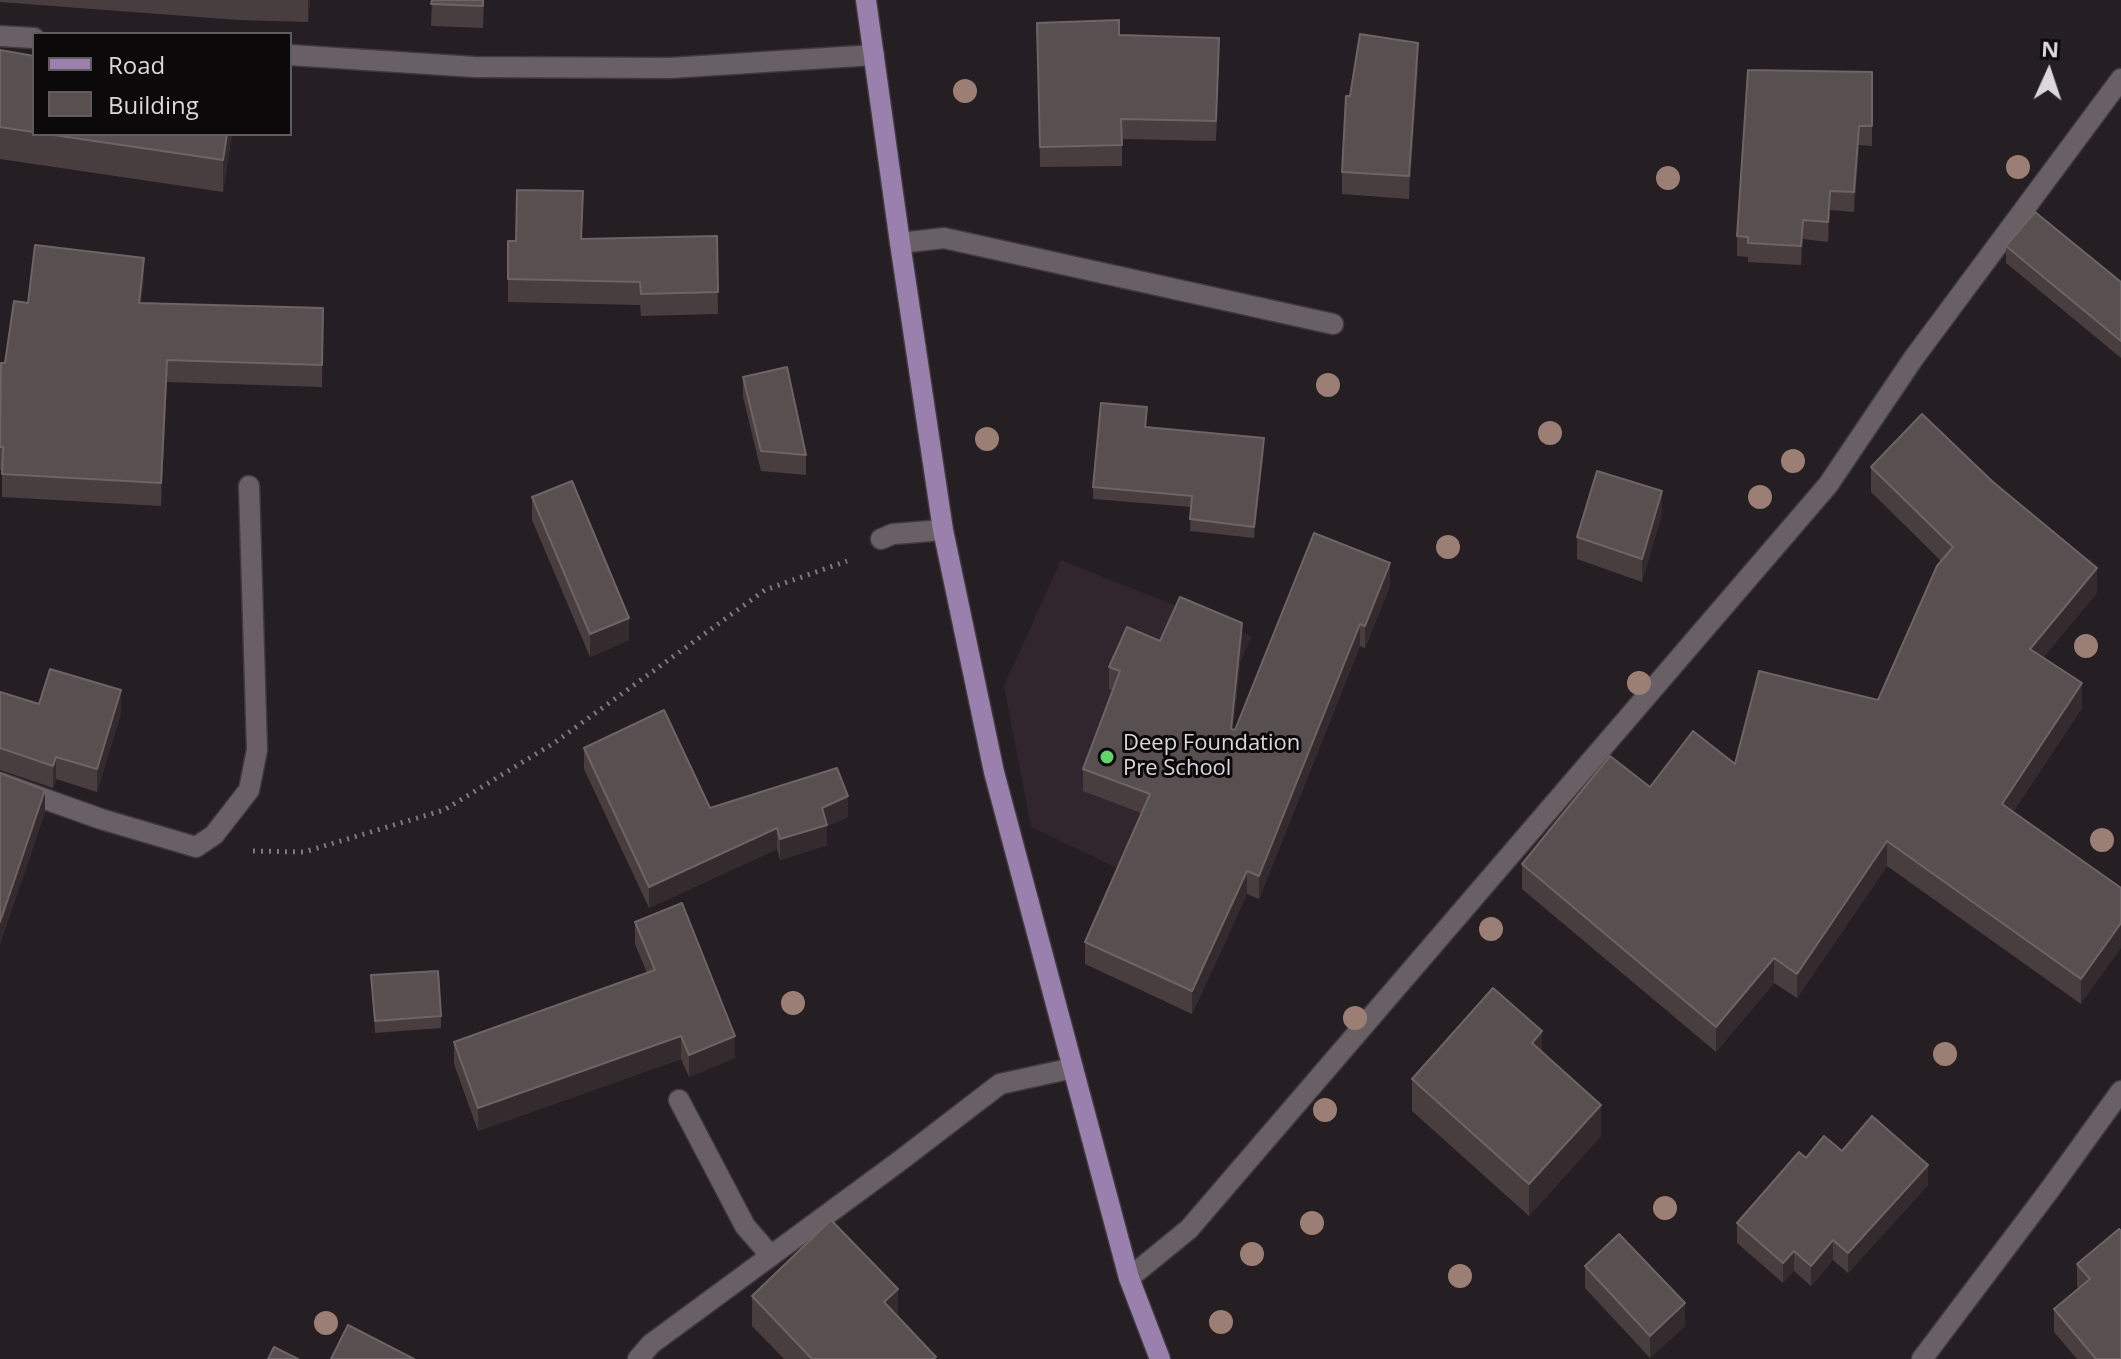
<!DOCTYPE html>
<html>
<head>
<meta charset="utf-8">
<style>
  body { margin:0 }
  #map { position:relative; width:2121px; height:1359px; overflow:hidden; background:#251e22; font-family:"Open Sans",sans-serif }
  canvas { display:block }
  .legend { position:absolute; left:32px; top:32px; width:260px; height:104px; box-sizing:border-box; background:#0c090b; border:2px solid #5f5b5e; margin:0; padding:10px 14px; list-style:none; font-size:24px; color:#dcd7da }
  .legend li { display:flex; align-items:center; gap:16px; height:40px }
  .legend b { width:40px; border:2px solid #5f5b5e }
  .north { position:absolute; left:2009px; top:32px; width:80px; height:80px; -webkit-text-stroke:6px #0c090b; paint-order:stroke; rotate:3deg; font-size:22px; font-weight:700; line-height:32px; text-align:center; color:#dcd7da }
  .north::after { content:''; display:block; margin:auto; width:28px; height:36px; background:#dcd7da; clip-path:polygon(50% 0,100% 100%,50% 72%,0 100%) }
</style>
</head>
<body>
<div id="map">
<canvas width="2121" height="1359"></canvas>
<ul class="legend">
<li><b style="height:10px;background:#9a80ac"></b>Road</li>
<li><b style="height:22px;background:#584f50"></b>Building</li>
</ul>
<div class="north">N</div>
</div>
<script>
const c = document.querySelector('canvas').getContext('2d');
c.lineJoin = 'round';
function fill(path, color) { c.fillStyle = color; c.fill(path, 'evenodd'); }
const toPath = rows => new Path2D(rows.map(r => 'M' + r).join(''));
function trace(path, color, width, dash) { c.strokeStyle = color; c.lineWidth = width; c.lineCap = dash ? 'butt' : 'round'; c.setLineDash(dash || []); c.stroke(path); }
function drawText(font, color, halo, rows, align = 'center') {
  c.font = font + ' "Open Sans",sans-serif'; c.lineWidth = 6; c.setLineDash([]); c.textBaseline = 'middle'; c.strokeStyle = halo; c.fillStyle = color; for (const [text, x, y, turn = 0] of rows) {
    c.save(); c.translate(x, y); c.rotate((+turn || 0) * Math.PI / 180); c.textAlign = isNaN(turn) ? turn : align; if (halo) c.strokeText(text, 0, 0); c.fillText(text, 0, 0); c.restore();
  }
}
const built = toPath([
  [1061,560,1252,636,1142,880,1031,827,1004,686]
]);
const path = toPath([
  [253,851,304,852,444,810,554,743,765,590,847,561]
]);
const minor = toPath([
  [0,36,34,38],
  [290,55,475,67,670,68,874,55],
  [900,243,944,238,1333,324],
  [881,539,893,534,943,530],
  [0,783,101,819,196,847,214,835,249,790,257,750,249,486],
  [679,1100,745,1226,771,1256],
  [1129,1278,1189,1229,1828,485,1913,359,2121,79],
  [638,1359,651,1344,897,1163,1000,1084,1073,1068],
  [1922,1359,2048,1192,2121,1091]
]);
const major = toPath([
  [866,0,900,243,943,530,994,772,1129,1278,1160,1359]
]);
const trees = [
  [965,91],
  [2018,167],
  [1668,178],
  [1328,385],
  [1550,433],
  [987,439],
  [1793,461],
  [1760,497],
  [1448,547],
  [2086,646],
  [1639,683],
  [2102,840],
  [1491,929],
  [793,1003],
  [1355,1018],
  [1945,1054],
  [1325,1110],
  [1665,1208],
  [1312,1223],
  [1252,1254],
  [1460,1276],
  [1221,1322],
  [326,1323]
];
const wall = toPath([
  [0,0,310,0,308,22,238,20,0,2],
  [432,0,484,0,483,28,431,26],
  [1037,23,1119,35,1219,58,1216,141,1122,139,1122,166,1040,167],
  [0,50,34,56,34,134,232,134,223,192,0,159],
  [1418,66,1409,199,1342,194,1342,172,1350,96],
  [1872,72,1872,146,1859,145,1854,212,1830,210,1828,242,1803,239,1801,265,1748,262,1748,257,1737,256,1737,236],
  [717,236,718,314,641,316,640,305,508,302,508,241],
  [2006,246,2121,282,2121,358,2006,263],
  [144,280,141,303,323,308,322,387,167,382,161,506,2,497,2,470,0,470,0,380,28,303],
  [743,377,806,455,806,475,761,471,743,397],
  [1147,419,1146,427,1264,450,1254,538,1190,531,1191,507,1093,499,1093,487],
  [1871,467,2097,593,2043,657,2082,708,2013,812,2121,888,2081,1004,1887,866,1797,998,1774,983,1716,1052,1522,889,1522,864,1650,787,1735,764,1878,700,1941,561,1871,492],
  [532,497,629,640,590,657,532,520],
  [1662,514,1642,582,1577,559,1577,537],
  [1390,586,1365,648,1360,646,1259,899,1247,894,1192,1014,1085,964,1085,942,1141,813,1083,791,1083,769,1112,691,1109,689,1109,667,1160,641,1242,646,1233,729,1235,730],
  [0,692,39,704,121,713,97,792,56,779,53,788,0,770],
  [584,748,710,808,848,817,827,826,827,845,780,860,777,849,649,908,584,769],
  [635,922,735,1058,689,1077,681,1059,478,1131,454,1064,454,1042,647,973,635,944],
  [371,975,441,1016,441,1028,375,1033],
  [1412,1079,1601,1136,1529,1216,1412,1111],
  [1806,1158,1928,1185,1848,1273,1833,1260,1811,1286,1794,1271,1783,1283,1737,1243,1737,1223],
  [2119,1229,2121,1359,2077,1359,2054,1332,2054,1309,2079,1289,2077,1286,2077,1264],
  [1585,1266,1685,1326,1650,1358,1585,1288],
  [752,1296,898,1317,936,1359,784,1359,752,1326]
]);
const shadedWall = toPath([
  [308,0,310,0,308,22],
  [1418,43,1418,66,1409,199,1409,176],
  [1859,126,1859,145,1854,212,1854,192],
  [227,134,232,134,223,192,223,160],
  [1830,191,1830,210,1828,242,1828,222],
  [1803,220,1803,239,1801,265,1801,246],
  [144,258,144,280,139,326,139,303],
  [167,360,167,382,161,506,161,483],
  [1264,438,1264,450,1254,538,1254,527],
  [1662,491,1662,514,1642,582,1642,559],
  [1390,563,1390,586,1365,648,1365,626],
  [2097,568,2097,593,2030,674,2030,649],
  [629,618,629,640,590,657,590,634],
  [1242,623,1242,646,1231,751,1231,729],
  [1360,624,1360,646,1259,899,1259,876],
  [2082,683,2082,708,2002,829,2002,804],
  [121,690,121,713,97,792,97,769],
  [56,757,56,779,53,788,53,766],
  [45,790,45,813,0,945,0,922],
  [848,796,848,817,827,826,827,845,780,860,780,839,822,808],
  [777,828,777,849,649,908,649,887],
  [1887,841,1887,866,1797,998,1797,974],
  [1247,871,1247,894,1192,1014,1192,991],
  [2121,923,2121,948,2081,1004,2081,979],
  [1774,958,1774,983,1716,1052,1716,1027],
  [1542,1031,1542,1062,1532,1043],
  [681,1036,681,1059,478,1131,478,1108],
  [735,1036,735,1058,689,1077,689,1055],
  [1601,1105,1601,1136,1529,1216,1529,1184],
  [1928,1165,1928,1185,1848,1273,1848,1253],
  [1833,1240,1833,1260,1811,1286,1811,1266],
  [1794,1251,1794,1271,1783,1283,1783,1263],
  [898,1289,898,1318,884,1302],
  [1685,1303,1685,1326,1650,1358,1650,1336]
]);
const building = toPath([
  [432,0,483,0,483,6,431,4,432,0],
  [1119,20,1119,35,1219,38,1216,121,1121,119,1122,145,1040,147,1037,23,1119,20],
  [1360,34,1418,43,1409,176,1342,172,1346,96,1350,96,1360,34],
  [0,50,34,56,34,132,0,127,0,50],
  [1748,70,1872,72,1872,126,1859,126,1854,192,1830,191,1828,222,1803,220,1801,246,1748,243,1748,237,1737,236,1748,70],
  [47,134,227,134,223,160,47,134],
  [517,190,583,191,581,239,717,236,718,292,641,294,640,282,508,279,508,241,516,241,517,190],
  [2035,212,2121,282,2121,341,2006,246,2035,212],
  [35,245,144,258,139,303,323,308,322,365,167,360,161,483,2,474,3,447,0,447,1,363,5,363,14,301,28,303,35,245],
  [787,367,806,455,761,451,743,377,787,367],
  [1101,403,1147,407,1145,427,1264,438,1254,527,1190,519,1192,496,1093,487,1101,403],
  [1922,414,1993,482,2097,568,2030,649,2082,683,2002,804,2121,888,2121,923,2081,979,1887,841,1797,974,1774,958,1716,1027,1522,864,1610,756,1650,787,1693,731,1735,764,1759,671,1878,700,1937,566,1953,547,1871,467,1922,414],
  [1597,471,1662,491,1642,559,1577,537,1597,471],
  [572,481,629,618,590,634,532,497,572,481],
  [1314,533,1390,563,1365,626,1360,624,1259,876,1247,871,1192,991,1085,942,1150,794,1083,769,1120,671,1109,667,1127,627,1160,641,1180,597,1242,623,1231,729,1235,730,1314,533],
  [50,669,121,690,97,769,56,757,53,766,0,748,0,692,39,704,50,669],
  [664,710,710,808,837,768,848,796,822,808,827,825,780,839,777,828,649,887,584,748,664,710],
  [0,773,45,790,0,922,0,773],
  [682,903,735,1036,689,1055,681,1036,478,1108,454,1042,655,970,635,922,682,903],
  [438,971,441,1016,375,1021,371,975,438,971],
  [1493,988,1542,1031,1532,1043,1601,1105,1529,1184,1412,1079,1493,988],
  [1872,1116,1928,1165,1848,1253,1833,1240,1811,1266,1794,1251,1783,1263,1737,1223,1799,1152,1806,1158,1824,1136,1842,1151,1872,1116],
  [831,1220,898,1289,884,1302,936,1357,934,1359,812,1359,752,1296,831,1220],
  [2119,1229,2121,1231,2121,1359,2096,1359,2054,1309,2090,1279,2077,1264,2119,1229],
  [1619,1234,1685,1303,1650,1336,1585,1266,1619,1234],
  [348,1325,414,1359,331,1359,348,1325],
  [274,1347,298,1359,268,1359,274,1347]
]);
const markers = [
  [1107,757,8,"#62d469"]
];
const poiNames = [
  ["Deep Foundation",1123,744],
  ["Pre School",1123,769]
];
fill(built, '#32262e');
trace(minor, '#3f3a3d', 23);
trace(major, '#3f3a3d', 23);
trace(path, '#807a7d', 5, [2, 6]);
trace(minor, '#696065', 20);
trace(major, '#9a80ac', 20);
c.fillStyle = '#9c7f74';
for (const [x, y] of trees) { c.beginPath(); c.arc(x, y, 12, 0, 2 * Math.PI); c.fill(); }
fill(wall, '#483e40');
fill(shadedWall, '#332b2d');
fill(building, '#584f50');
trace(building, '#6d6466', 2);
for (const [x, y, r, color] of markers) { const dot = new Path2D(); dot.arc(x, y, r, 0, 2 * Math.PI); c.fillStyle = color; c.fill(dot); trace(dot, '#0c090b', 3); }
drawText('22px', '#dcd7da', '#0c090b', poiNames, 'left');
</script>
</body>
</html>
